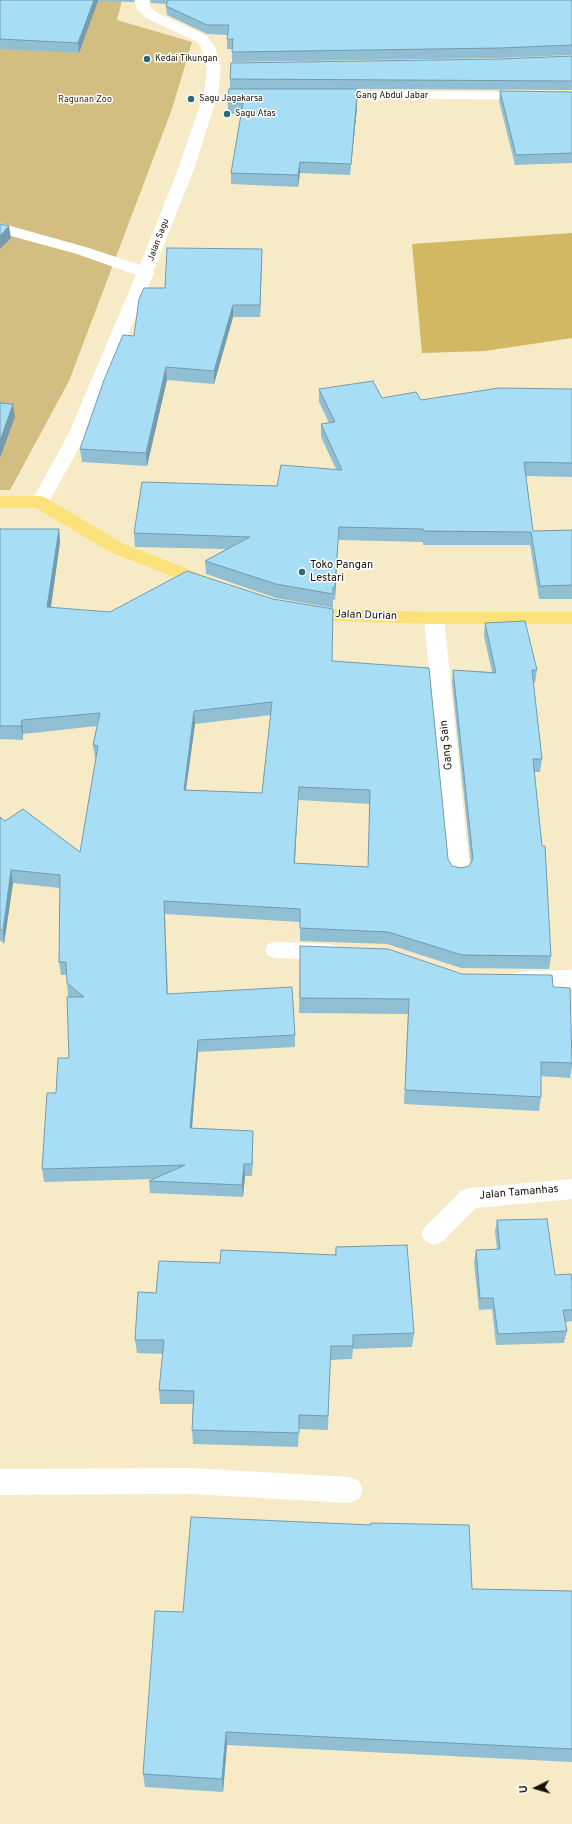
<!DOCTYPE html>
<html>
<head>
<meta charset="utf-8">
<style>
  body { margin:0 }
  #map { position:relative; width:572px; height:1824px; overflow:hidden; background:#f7ebc7; font-family:Overpass,sans-serif }
  canvas { display:block }
  .north { position:absolute; left:516px; top:1768px; width:40px; height:40px; -webkit-text-stroke:3px #fff; paint-order:stroke; rotate:265deg; font-size:11px; font-weight:700; line-height:16px; text-align:center; color:#151105 }
  .north::after { content:''; display:block; margin:auto; width:14px; height:18px; background:#151105; clip-path:polygon(50% 0,100% 100%,50% 72%,0 100%) }
</style>
</head>
<body>
<div id="map">
<canvas width="572" height="1824"></canvas>
<div class="north">U</div>
</div>
<script>
const c = document.querySelector('canvas').getContext('2d');
c.lineJoin = 'round';
function fill(path, color) { c.fillStyle = color; c.fill(path, 'evenodd'); }
const toPath = rows => new Path2D(rows.map(r => 'M' + r).join(''));
function trace(path, color, width, dash) { c.strokeStyle = color; c.lineWidth = width; c.lineCap = dash ? 'butt' : 'round'; c.setLineDash(dash || []); c.stroke(path); }
function drawText(font, color, halo, rows, align = 'center') {
  c.font = font + ' Overpass,sans-serif'; c.lineWidth = 3; c.setLineDash([]); c.textBaseline = 'middle'; c.strokeStyle = halo; c.fillStyle = color; for (const [text, x, y, turn = 0] of rows) {
    c.save(); c.translate(x, y); c.rotate((+turn || 0) * Math.PI / 180); c.textAlign = isNaN(turn) ? turn : align; if (halo) c.strokeText(text, 0, 0); c.fillText(text, 0, 0); c.restore();
  }
}
const green = toPath([
  [0,0,122,0,117,20,192,42,172,109,69,381,10,490,0,490]
]);
const water = toPath([
  [572,233,572,338,485,351,422,353,412,244]
]);
const minor = toPath([
  [135,0,149,0,150,7,156,12,207,36,215,47,221,68,218,94,193,172,153,272,154,273,86,435,49,502,46,506,40,508,34,506,31,502,68,435,136,275,77,254,0,233,0,223,89,248,140,265,177,172,204,94,207,68,201,47,197,42,146,18,136,8,135,0],
  [326,91,572,92,572,100,321,98,319,95,321,92,326,91],
  [434,612,441,614,444,618,470,872,467,878,459,880,451,878,448,872,424,618,427,614,434,612],
  [276,942,329,944,337,946,340,952,337,958,329,960,276,958,268,956,265,950,268,944,276,942],
  [572,970,572,988,523,989,515,986,512,980,515,974,523,971,572,970],
  [572,1179,572,1199,476,1208,443,1241,434,1245,425,1241,421,1234,425,1227,461,1191,470,1188,572,1179],
  [191,1468,349,1477,359,1481,363,1490,359,1499,349,1503,191,1494,0,1495,0,1469,191,1468]
]);
const major = toPath([
  [0,496,40,496,46,498,124,544,216,580,218,584,216,588,209,590,202,588,110,552,36,508,0,508,0,496],
  [304,605,330,609,434,612,572,612,572,624,434,624,330,621,297,615,294,611,297,607,304,605]
]);
const wall = toPath([
  [0,0,135,0,134,2,98,1,79,53,0,49],
  [150,0,572,0,572,55,499,58,232,62,232,49,227,49,227,39,228,35,207,34,167,15,166,6,167,4,151,3],
  [572,56,572,90,356,89,357,108,350,175,300,173,298,187,231,184,231,173,241,114,228,114,228,103,230,89,230,79,500,59],
  [500,91,572,92,572,163,515,165,499,101],
  [262,249,260,317,233,317,214,384,167,380,147,466,82,462,80,449,134,336,165,288],
  [319,389,382,398,421,400,572,389,572,477,526,476,533,531,572,530,572,599,539,599,530,545,423,545,423,542,338,540,335,600,333,600,333,608,276,598,206,574,205,561,226,549,135,547,134,533,277,486,336,469,321,437,321,424,329,423,319,402],
  [0,529,59,529,60,542,51,607,332,661,452,866,461,868,469,866,471,863,452,683,453,670,492,672,484,636,485,623,537,670,535,683,533,683,542,759,540,772,534,772,551,956,549,969,461,968,387,944,300,941,300,922,165,914,168,994,295,1035,295,1047,198,1052,192,1128,253,1143,252,1176,245,1176,243,1197,150,1193,149,1181,154,1179,44,1182,42,1169,56,1093,69,1058,70,997,68,996,67,983,67,975,61,975,59,962,60,888,13,883,4,944,0,940,0,817,5,821,80,852,96,758,95,758,93,745,97,726,23,734,23,740,0,739],
  [271,715,262,793,186,790,195,724],
  [298,800,370,804,368,867,295,863],
  [300,946,462,974,553,987,572,1049,572,1066,570,1078,541,1076,541,1097,539,1111,404,1104,408,1014,299,1013],
  [497,1220,555,1275,572,1282,572,1321,565,1322,567,1331,564,1343,496,1345,492,1309,479,1310,474,1262,476,1250,497,1249,495,1232],
  [336,1247,414,1333,412,1347,353,1349,352,1359,330,1360,328,1430,299,1429,298,1447,193,1444,192,1430,193,1404,160,1404,159,1390,163,1354,137,1353,135,1340,156,1293,220,1263,335,1255],
  [472,1589,572,1591,572,1762,227,1745,223,1792,145,1787,143,1774,183,1612]
]);
const shadedWall = toPath([
  [94,0,98,0,98,1,79,53,78,43],
  [357,97,357,108,350,175,351,164],
  [300,162,300,173,298,187,298,175],
  [9,226,11,238,0,249,0,236],
  [262,249,262,261,260,317,260,305],
  [233,305,233,317,214,384,214,371],
  [166,367,167,380,147,466,146,453],
  [13,404,15,417,0,458,0,441],
  [339,527,338,540,335,600,335,587],
  [59,529,60,542,49,620,47,607],
  [194,711,195,724,184,803,184,790],
  [22,720,23,734,23,740,21,726],
  [299,787,298,800,294,876,294,863],
  [11,870,13,883,4,944,3,931],
  [198,1040,198,1052,191,1140,190,1128],
  [253,1131,253,1143,252,1176,252,1164],
  [244,1164,245,1176,243,1197,242,1185],
  [226,1732,227,1745,223,1792,222,1779]
]);
const building = toPath([
  [0,0,94,0,78,43,0,39,0,0],
  [168,0,572,0,572,45,500,48,232,52,233,39,227,39,229,25,207,25,166,6,168,0],
  [572,56,572,81,230,79,231,63,500,59,572,56],
  [229,89,356,89,357,97,351,164,300,162,298,175,231,173,243,103,228,103,229,89],
  [500,91,572,92,572,153,516,155,500,91],
  [0,224,9,226,0,236,0,224],
  [167,248,262,249,260,305,233,305,214,371,166,367,146,453,80,449,104,380,123,335,134,336,139,299,144,288,165,288,167,248],
  [373,381,382,398,416,392,421,400,499,388,572,389,572,463,524,462,533,531,572,530,572,585,540,586,531,532,424,531,423,529,339,527,335,587,333,587,333,594,276,584,205,561,250,537,134,533,142,482,277,486,281,465,342,470,321,424,335,422,319,389,373,381],
  [0,403,13,404,0,441,0,403],
  [0,529,59,529,47,607,110,612,187,571,273,599,333,609,332,661,429,668,448,859,452,866,461,868,469,866,473,859,453,670,496,673,485,623,525,621,537,670,532,670,542,759,533,759,542,846,545,846,551,956,462,955,388,932,300,928,300,909,164,901,167,994,292,987,295,1035,198,1040,190,1128,253,1131,252,1164,244,1164,242,1185,149,1181,185,1165,42,1169,47,1093,56,1093,58,1058,69,1058,67,997,84,997,67,983,66,962,59,962,60,875,11,870,3,931,0,929,0,817,5,821,23,809,80,852,98,746,93,745,100,713,22,720,21,726,0,726,0,529],
  [272,702,262,793,184,790,194,711,272,702],
  [299,787,370,790,368,867,294,863,299,787],
  [300,946,388,949,462,974,552,975,553,987,570,988,572,1063,541,1062,541,1097,405,1090,409,999,300,998,300,946],
  [547,1219,555,1275,571,1274,572,1282,572,1310,563,1310,567,1331,498,1334,493,1298,480,1298,476,1250,500,1249,497,1220,547,1219],
  [407,1245,414,1333,353,1335,353,1346,331,1346,328,1416,299,1415,299,1433,192,1430,194,1391,159,1390,164,1340,135,1340,138,1292,156,1293,159,1261,220,1263,221,1250,336,1255,336,1247,407,1245],
  [191,1517,371,1525,371,1523,469,1525,472,1589,572,1591,572,1749,226,1732,222,1779,143,1774,155,1611,183,1612,191,1517]
]);
const markers = [
  [147,59,4,"#2c6980"],
  [191,99,4,"#2c6980"],
  [227,114,4,"#2c6980"],
  [302,572,4,"#2c6980"]
];
const farPoinames = [
  ["Kedai Tikungan",155,59],
  ["Sagu Jagakarsa",199,99],
  ["Sagu Atas",235,114]
];
const farStreetnames = [
  ["Gang Abdul Jabar",392,96],
  ["Jalan Sagu",159,240,-69]
];
const farParknames = [
  ["Ragunan Zoo",85,100]
];
const poiNames = [
  ["Toko Pangan",310,566],
  ["Lestari",310,579]
];
const streetNames = [
  ["Jalan Durian",366,616,2],
  ["Gang Sain",447,745,-96],
  ["Jalan Tamanhas",519,1193,-5]
];
fill(green, '#d2be80');
fill(water, '#d2b863');
fill(minor, '#fff');
fill(major, '#fbe179');
fill(wall, '#90bfd4');
fill(shadedWall, '#759bac');
fill(building, '#a7def6');
trace(building, '#759bac', 1);
for (const [x, y, r, color] of markers) { const dot = new Path2D(); dot.arc(x, y, r, 0, 2 * Math.PI); c.fillStyle = color; c.fill(dot); trace(dot, '#fff', 1.5); }
drawText('9px', '#151105', '#fff', farPoinames, 'left');
drawText('9px', '#151105', '#fff', farStreetnames);
drawText('9px', '#3a2f09', '#fff', farParknames);
drawText('11px', '#151105', '#fff', poiNames, 'left');
drawText('11px', '#151105', '#fff', streetNames);
</script>
</body>
</html>
